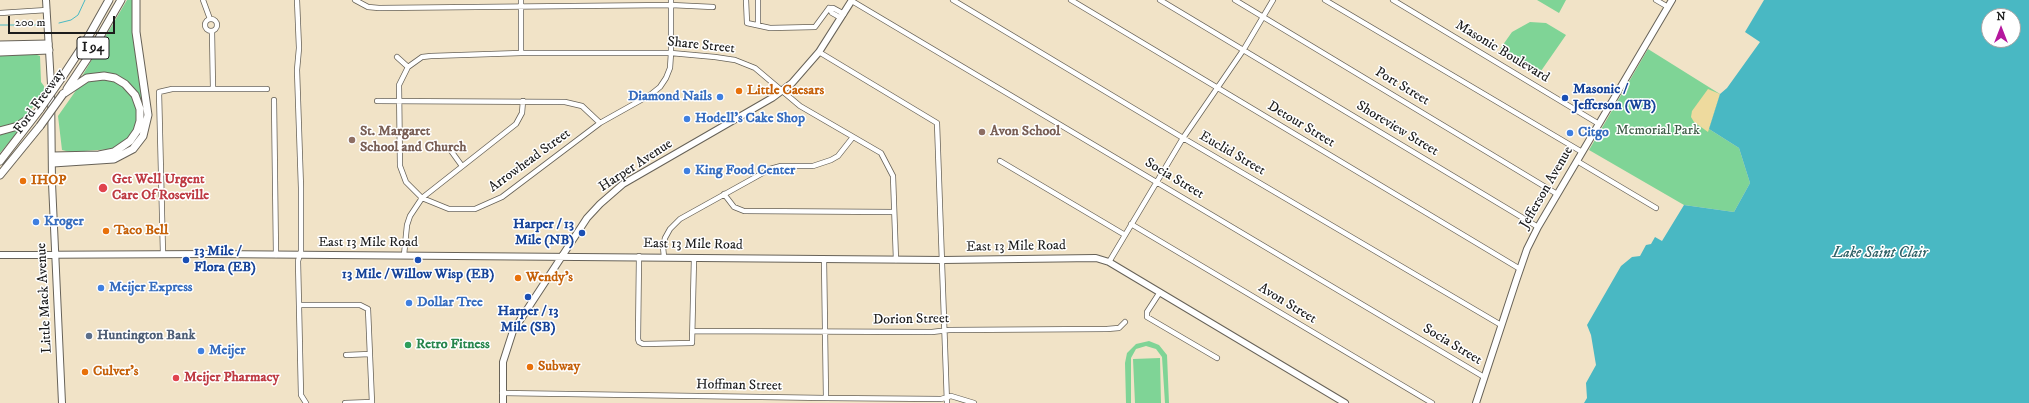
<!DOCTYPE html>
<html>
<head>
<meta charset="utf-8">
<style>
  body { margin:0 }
  #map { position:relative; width:2029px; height:403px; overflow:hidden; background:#f1e3c7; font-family:"IM FELL DW Pica",serif }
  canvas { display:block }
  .north { position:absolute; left:1981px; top:8px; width:40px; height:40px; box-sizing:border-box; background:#fff; border:1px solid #a4a4a4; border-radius:50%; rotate:0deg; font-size:11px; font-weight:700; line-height:16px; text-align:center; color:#1c1c1c }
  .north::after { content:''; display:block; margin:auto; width:14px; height:18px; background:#b5179e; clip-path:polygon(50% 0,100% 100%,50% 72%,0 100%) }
  .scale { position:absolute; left:8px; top:16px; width:107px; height:18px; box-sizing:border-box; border:2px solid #1c1c1c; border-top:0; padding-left:5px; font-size:12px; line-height:14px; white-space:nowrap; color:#1c1c1c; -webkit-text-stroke:3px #fff; paint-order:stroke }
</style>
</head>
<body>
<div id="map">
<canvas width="2029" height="403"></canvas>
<div class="north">N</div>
<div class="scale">200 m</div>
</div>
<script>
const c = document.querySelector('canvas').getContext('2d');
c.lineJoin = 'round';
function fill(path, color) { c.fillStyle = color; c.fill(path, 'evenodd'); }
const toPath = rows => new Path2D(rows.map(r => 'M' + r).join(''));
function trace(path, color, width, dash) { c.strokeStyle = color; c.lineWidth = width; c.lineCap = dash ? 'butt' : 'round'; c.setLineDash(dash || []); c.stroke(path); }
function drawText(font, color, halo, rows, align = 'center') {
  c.font = font + ' "IM FELL DW Pica",serif'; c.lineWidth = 3; c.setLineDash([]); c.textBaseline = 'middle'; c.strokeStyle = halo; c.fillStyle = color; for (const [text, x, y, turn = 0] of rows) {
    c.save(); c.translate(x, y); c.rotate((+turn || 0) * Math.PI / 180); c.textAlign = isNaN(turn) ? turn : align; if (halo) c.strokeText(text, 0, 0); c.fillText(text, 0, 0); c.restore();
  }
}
const green = toPath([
  [127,0,134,0,146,110,143,132,127,152,103,157,131,144,142,110,121,79,81,78],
  [1537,0,1566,0,1559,13],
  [1530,22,1546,23,1566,35,1541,71,1500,49,1512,32],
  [1648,49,1720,94,1709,129,1739,148,1750,183,1734,212,1684,205,1589,150],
  [34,54,40,56,41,82,44,86,44,93,25,117,18,123,0,128,0,55],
  [109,79,119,83,131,94,136,104,138,115,136,127,130,137,113,149,70,152,62,150,58,116,77,89,84,83,93,80],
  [20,129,0,153,0,132],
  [1149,341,1159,345,1167,355,1169,403,1165,403,1162,357,1156,349,1146,346,1136,349,1131,358,1131,403,1126,403,1125,363,1127,353,1136,344],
  [1160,358,1161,403,1135,403,1133,359]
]);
const sand = toPath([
  [1708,89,1720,94,1708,132,1694,122,1691,117,1692,111]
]);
const water = toPath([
  [1764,0,2029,0,2029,403,1584,403,1587,398,1586,383,1596,365,1591,335,1587,325,1621,266,1632,257,1640,256,1646,245,1651,244,1655,237,1662,241,1684,205,1734,212,1750,183,1739,148,1709,129,1720,94,1727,88,1760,42,1745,32],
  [1989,16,2013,16,2013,40,1989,40]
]);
const stream = toPath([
  [59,23,71,20,78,15,85,0],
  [0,25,37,25]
]);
const minor = toPath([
  [203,0,210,19],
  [297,0,299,48,297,70,301,188,301,251,298,261,300,351,301,395,306,403],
  [355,0,368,7,379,8,671,5,713,7],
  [521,0,521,53],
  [671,0,671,53,670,68,666,78,660,87,650,95,600,123,502,197,475,209,449,209,422,198,406,182,400,166,399,85,408,67,422,57,431,56,521,53,671,53,715,57,735,60,755,68,800,106,881,153,893,176,896,260],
  [746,0,747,23,770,28,815,27,829,8],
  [758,0,758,24],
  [953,0,1183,138,1501,325],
  [1071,0,1520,269],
  [1160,0,1538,227],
  [1235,0,1557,194],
  [1325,0,1582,152],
  [1393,0,1599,124],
  [1656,0,1668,7],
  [852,1,1484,377],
  [0,13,47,10],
  [841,18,832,13,829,8,833,8,844,14],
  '205 25a6 6 0 1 1 12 0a6 6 0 1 1-12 0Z',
  [212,31,213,89],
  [819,52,937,123,947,403],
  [397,57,408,67],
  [274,100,276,255],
  [377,101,565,102,582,106,600,123],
  [449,148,462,166],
  [1000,161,1125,235],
  [1577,161,1656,208],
  [724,194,734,207,744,211,894,212],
  [1131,224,1432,403],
  [163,254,159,92,172,89,267,89],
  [404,255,407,225,410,216,422,198,516,124,522,113,523,101],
  [639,256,638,339,639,342,643,344,692,343,694,258],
  [664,257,663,247,665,238,670,229,680,219,770,169,781,166,813,166,831,160,838,156,853,137],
  [824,259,826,398],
  [1109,262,1183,138,1244,49,1273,0],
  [1160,292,1147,312,1147,317,1217,358],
  [300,305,360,305,368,309,372,403],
  [694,331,932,332,949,330,1107,329,1119,328,1125,322],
  [346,355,370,354],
  [502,393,826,398,941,399,951,396,974,403],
  [345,403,372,402]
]);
const major = toPath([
  [46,0,51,84,52,183,62,403],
  [0,255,211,254,943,260,1096,258,1109,262,1345,403],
  [503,403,503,362,513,331,587,218,600,204,623,184,772,98,792,83,819,52,852,0],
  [1476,403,1516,281,1527,249,1538,227,1672,0]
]);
const highway = toPath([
  [0,45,48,44],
  [0,52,49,50],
  [63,76,86,41,109,0],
  [67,89,87,59,121,0],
  [0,131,18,126,31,117],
  [53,156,99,155,114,152,130,141,137,131,140,121,140,109,135,95,125,84,115,78,104,76,87,78,63,94],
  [0,161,40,109],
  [53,163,114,159,133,149,143,136,148,115,136,32,136,0],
  [0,175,40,126]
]);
const highwayBridge = toPath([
  [40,109,63,76],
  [40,126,63,94]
]);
const markers = [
  [739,91,4,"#e8710a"],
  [720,97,4,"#3f7fe0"],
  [1565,98,4,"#1a4fb4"],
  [687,119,4,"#3f7fe0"],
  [982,132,4,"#8d6e63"],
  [1570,133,4,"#3f7fe0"],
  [352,140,4,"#8d6e63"],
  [687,171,4,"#3f7fe0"],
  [23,181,4,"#e8710a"],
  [103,188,5,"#e0444e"],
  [36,222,4,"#3f7fe0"],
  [106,231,4,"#e8710a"],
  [582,233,4,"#1a4fb4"],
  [186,260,4,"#1a4fb4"],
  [418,260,4,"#1a4fb4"],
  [518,278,4,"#e8710a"],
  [101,288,4,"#3f7fe0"],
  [528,297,4,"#1a4fb4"],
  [409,303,4,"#3f7fe0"],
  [89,336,4,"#5c6f8a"],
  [408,345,4,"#2e9e5b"],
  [201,351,4,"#3f7fe0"],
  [530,367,4,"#e8710a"],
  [85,372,4,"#e8710a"],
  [176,378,4,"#e0444e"]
];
const shields = [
  [93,48,32]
];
const shieldNames = [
  ["I 94",93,48]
];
const streetNames = [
  ["Share Street",701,46,6],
  ["Masonic Boulevard",1502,52,31],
  ["Port Street",1402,87,31],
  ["Ford Freeway",40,102,-54],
  ["Detour Street",1301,125,31],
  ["Shoreview Street",1397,129,31],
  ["Euclid Street",1232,154,30],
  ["Arrowhead Street",530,161,-36],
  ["Harper Avenue",636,166,-33],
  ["Socia Street",1174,179,31],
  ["Jefferson Avenue",1547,188,-60],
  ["East 13 Mile Road",368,243],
  ["East 13 Mile Road",693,245,1],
  ["East 13 Mile Road",1016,247,-1],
  ["Little Mack Avenue",45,298,-93],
  ["Avon Street",1287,304,31],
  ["Dorion Street",911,320,-1],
  ["Socia Street",1452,345,31],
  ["Hoffman Street",739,386,1]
];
const transitNames = [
  ["Masonic /",1573,90],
  ["Jefferson (WB)",1573,106],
  ["Harper / 13",574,225,"right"],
  ["Mile (NB)",574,241,"right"],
  ["13 Mile /",194,252],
  ["Flora (EB)",194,268],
  ["13 Mile / Willow Wisp (EB)",418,275,"center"],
  ["Harper / 13",528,312,"center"],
  ["Mile (SB)",528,328,"center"]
];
const foodNames = [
  ["Little Caesars",747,91],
  ["IHOP",31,181],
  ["Taco Bell",114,231],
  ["Wendy's",526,278],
  ["Subway",538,367],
  ["Culver's",93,372]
];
const shopNames = [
  ["Diamond Nails",712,97,"right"],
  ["Hodell's Cake Shop",695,119],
  ["Citgo",1578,133],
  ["King Food Center",695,171],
  ["Kroger",44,222],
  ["Meijer Express",109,288],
  ["Dollar Tree",417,303],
  ["Meijer",209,351]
];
const parkNames = [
  ["Memorial Park",1658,131]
];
const educationNames = [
  ["St. Margaret",360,132],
  ["School and Church",360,148],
  ["Avon School",990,132]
];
const healthNames = [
  ["Get Well Urgent",112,180],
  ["Care Of Roseville",112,196],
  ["Meijer Pharmacy",184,378]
];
const serviceNames = [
  ["Huntington Bank",97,336]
];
const leisureNames = [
  ["Retro Fitness",416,345]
];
const waterNames = [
  ["Lake Saint Clair",1880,254]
];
fill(green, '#7fd496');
fill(sand, '#eeda9e');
fill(water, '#49b8c3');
trace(stream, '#49b8c3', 1);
trace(minor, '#676258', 6);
trace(major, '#676258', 8);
trace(highway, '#676258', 9);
trace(minor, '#fff', 4.5);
trace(major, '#fff', 6);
trace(highway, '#fff', 7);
trace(highwayBridge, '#676258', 9, []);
trace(highwayBridge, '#fff', 7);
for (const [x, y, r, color] of markers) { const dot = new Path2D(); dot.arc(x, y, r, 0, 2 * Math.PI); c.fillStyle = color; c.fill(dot); trace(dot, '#fff', 1.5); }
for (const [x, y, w] of shields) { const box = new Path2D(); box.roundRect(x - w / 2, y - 11, w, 22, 3); c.fillStyle = '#fff'; c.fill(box); trace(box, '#1c1c1c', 1); }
drawText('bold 13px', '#1c1c1c', null, shieldNames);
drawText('14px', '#1c1c1c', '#fff', streetNames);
drawText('bold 14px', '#164399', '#fff', transitNames, 'left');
drawText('bold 14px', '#c56008', '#fff', foodNames, 'left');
drawText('bold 14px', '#366cbe', '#fff', shopNames, 'left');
drawText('14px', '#3f5c47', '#fff', parkNames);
drawText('bold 14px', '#785e54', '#fff', educationNames, 'left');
drawText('bold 14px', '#be3a42', '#fff', healthNames, 'left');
drawText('bold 14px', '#4e5e75', '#fff', serviceNames, 'left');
drawText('bold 14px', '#27864d', '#fff', leisureNames, 'left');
drawText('italic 15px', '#306267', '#fff', waterNames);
</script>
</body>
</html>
